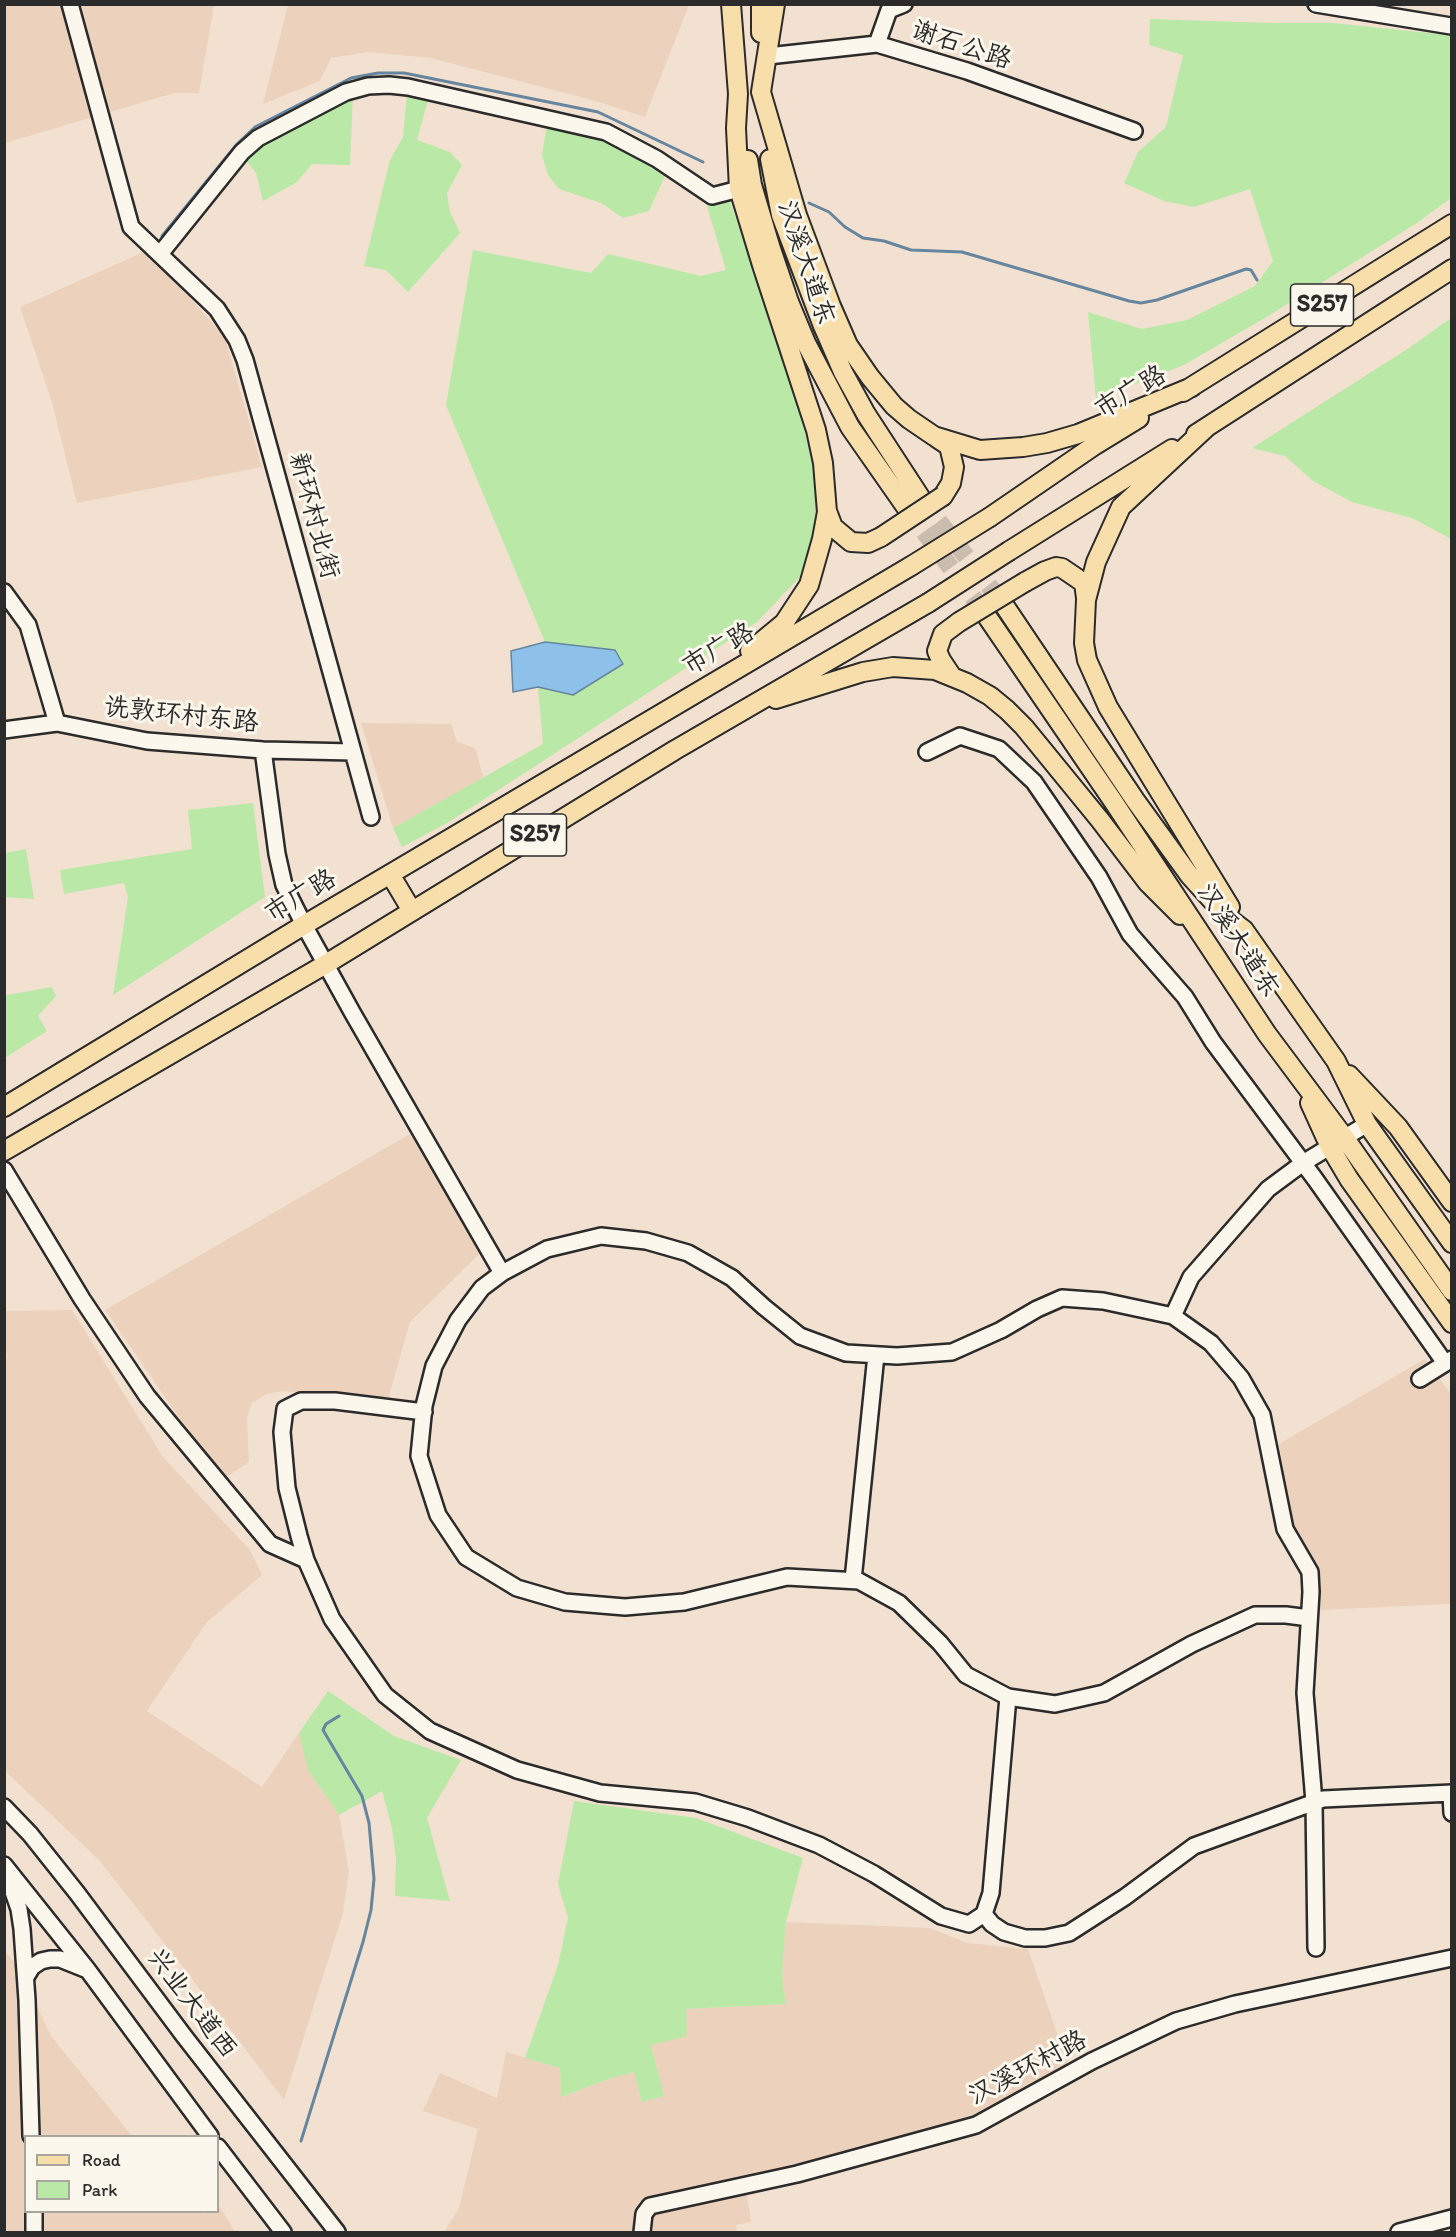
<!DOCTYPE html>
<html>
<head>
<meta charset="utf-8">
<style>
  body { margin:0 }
  #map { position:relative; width:1456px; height:2237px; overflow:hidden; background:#f2e1d0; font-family:Itim,sans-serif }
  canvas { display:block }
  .frame { position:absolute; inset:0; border:6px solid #2b2b2b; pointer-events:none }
  .legend { position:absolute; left:24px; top:2135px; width:195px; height:78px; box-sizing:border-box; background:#fbf7ec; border:2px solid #a8a59f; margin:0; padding:8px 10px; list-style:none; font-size:18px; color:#2b2b2b }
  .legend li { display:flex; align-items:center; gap:12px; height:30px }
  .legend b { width:30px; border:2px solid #a8a59f }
</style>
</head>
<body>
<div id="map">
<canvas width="1456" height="2237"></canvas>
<div class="frame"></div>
<ul class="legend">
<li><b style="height:8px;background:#f8deab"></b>Road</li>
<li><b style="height:16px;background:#bae9a7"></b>Park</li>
</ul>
</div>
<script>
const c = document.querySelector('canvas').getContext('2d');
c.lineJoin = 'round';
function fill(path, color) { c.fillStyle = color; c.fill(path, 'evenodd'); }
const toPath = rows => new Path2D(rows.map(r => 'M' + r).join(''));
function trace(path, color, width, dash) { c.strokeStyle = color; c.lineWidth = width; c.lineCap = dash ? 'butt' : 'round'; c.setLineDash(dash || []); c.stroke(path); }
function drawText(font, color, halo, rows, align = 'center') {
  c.font = font + ' Itim,"LXGW WenKai TC",sans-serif'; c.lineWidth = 6; c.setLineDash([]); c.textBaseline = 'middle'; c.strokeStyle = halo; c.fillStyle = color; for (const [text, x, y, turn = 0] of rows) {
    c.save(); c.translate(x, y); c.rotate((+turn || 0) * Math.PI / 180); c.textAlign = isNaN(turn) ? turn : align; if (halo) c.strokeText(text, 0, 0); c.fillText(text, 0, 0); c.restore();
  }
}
const built = toPath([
  [5,5,214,5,199,93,174,93,5,143],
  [288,5,288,4,689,5,645,117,599,102,431,58,368,52,331,58,320,81,263,104],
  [148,250,225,338,262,467,77,503,52,402,20,307],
  [361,723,451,724,457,742,475,748,484,779,393,828],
  [410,1134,481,1252,410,1322,388,1399,283,1391,266,1394,252,1403,247,1417,249,1462,222,1480,105,1310],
  [72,1310,163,1457,250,1550,262,1575,206,1623,147,1711,262,1787,299,1733,309,1770,339,1815,349,1872,343,1913,284,2100,176,1958,99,1860,5,1771,4,1375,7,1356,5,1343,5,1311],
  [1425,1359,1451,1394,1451,1604,1320,1610,1319,1578,1294,1525,1279,1444],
  [786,1922,930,1928,967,1943,1028,1949,1069,2067,978,2116,745,2181,751,2222,736,2225,737,2232,444,2232,459,2208,478,2129,423,2111,440,2073,497,2098,506,2052,560,2068,562,2097,609,2079,634,2072,663,2096,651,2045,686,2009,786,2004,782,1975],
  [4,1950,18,1967,51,2036,132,2136,26,2136,26,2212,203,2212,205,2214,208,2212,218,2212,218,2204,235,2232,5,2232]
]);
const green = toPath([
  [1150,19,1272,23,1333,23,1449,35,1451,32,1451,198,1417,223,1270,315,1184,365,1096,399,1088,312,1142,329,1187,320,1255,286,1273,261,1250,189,1194,207,1164,201,1124,183,1138,152,1166,127,1183,55,1149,45],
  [407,93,428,100,417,140,450,152,462,165,447,193,450,212,460,233,408,292,386,270,364,266,390,160,403,137],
  [353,95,350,165,312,164,297,182,263,201,256,173,244,158,262,142],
  [547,125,604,137,665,176,649,211,623,218,601,203,559,189,548,175,542,155],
  [728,196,784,357,815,470,818,509,812,545,799,578,757,622,449,822,402,847,393,828,543,744,538,687,573,695,615,650,545,642,446,405,473,250,591,273,608,254,701,276,726,270,706,203],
  [1451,318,1451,539,1412,518,1352,502,1313,481,1285,456,1252,448,1409,348],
  [253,803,265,897,113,995,128,897,124,883,64,894,60,870,192,849,188,810],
  [26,849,34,899,5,897,5,853],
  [52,987,56,996,38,1016,47,1031,5,1058,5,998,7,995],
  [328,1691,394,1736,461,1760,427,1818,450,1901,395,1896,396,1858,392,1828,382,1791,339,1815,308,1770,299,1733],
  [574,1801,696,1818,803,1858,786,1922,782,1975,786,2004,686,2009,687,2036,651,2045,664,2096,642,2102,634,2072,609,2079,561,2097,560,2068,525,2058,558,1965,568,1918,558,1884]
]);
const water = toPath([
  [545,642,615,650,623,664,573,695,538,687,513,692,511,651,545,642]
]);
const stream = toPath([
  [809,203,829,212,845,227,863,238,884,241,911,250,962,252,1129,301,1141,303,1157,300,1246,269,1251,270,1257,280],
  [162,236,237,144,255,127,351,78,378,73,404,73,598,112,703,162],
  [301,2141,363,1942,371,1910,374,1879,369,1823,362,1796,323,1730,326,1724,339,1716]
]);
const majorTunnel = toPath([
  [922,500,1004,605],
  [908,510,986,615]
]);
const minor = toPath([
  [70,4,131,227,217,309,237,340,245,360,371,817],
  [1316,4,1451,26],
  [877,44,889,10,904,4],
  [768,56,877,44,967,71,1134,131],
  [160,254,242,152,258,138,346,92,368,86,389,85,408,87,606,132,657,159,712,196,739,189],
  [4,592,28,625,57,723],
  [4,730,57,723,147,741,263,750,353,752],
  [263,750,277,854,284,885,304,925,352,1012,502,1273],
  [927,752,960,736,999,749,1034,782,1099,877,1130,934,1185,997,1213,1042,1315,1179,1445,1363],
  [4,1170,82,1299,147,1396,270,1544,306,1560],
  [1173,1316,1191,1277,1268,1189,1303,1163,1367,1124],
  [1420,1379,1452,1359],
  [424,1412,335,1401,301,1401,285,1409,282,1432,287,1488,299,1536,306,1560,332,1619,385,1695,430,1731,517,1770,600,1793,695,1802,748,1818,819,1845,874,1874,941,1916,969,1924,984,1914,991,1893,1008,1697],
  [853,1580,876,1355],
  [1309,1618,1286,1615,1255,1615,1192,1644,1104,1693,1055,1704,1008,1697,966,1675,940,1643,899,1603,859,1581,787,1577,684,1602,625,1607,565,1602,517,1588,466,1557,438,1515,419,1456,424,1406,434,1366,458,1320,482,1288,502,1273,547,1249,601,1236,646,1241,688,1253,732,1278,764,1307,800,1336,846,1353,897,1356,952,1352,1001,1330,1037,1309,1062,1298,1103,1301,1173,1316,1211,1343,1241,1378,1262,1415,1285,1529,1310,1572,1311,1592,1305,1693,1314,1802,1316,1948],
  [1451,1794,1452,1813],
  [4,1807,30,1834,77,1893,184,2036,337,2232],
  [4,1865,87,1969,210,2136],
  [6,1872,19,1909,22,1929,27,2000,31,2136],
  [984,1914,992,1924,1004,1932,1025,1938,1045,1938,1069,1933,1125,1897,1194,1846,1323,1799,1452,1793],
  [26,1977,32,1967,41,1961,50,1959,60,1959,85,1969],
  [218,2147,283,2232],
  [34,2212,34,2232],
  [642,2232,644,2214,650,2206,797,2174,976,2125,1092,2061,1176,2021,1235,2004,1452,1958],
  [1399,2232,1452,2218]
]);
const major = toPath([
  [731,4,738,94,736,128,739,189,762,265,816,430,823,463,827,512,822,539,809,585,784,623,750,651],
  [775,4,761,92,797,215,831,306,848,345,870,377,894,406,909,419,934,436,980,450,1023,447,1047,443,1078,434,1192,387],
  [761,33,761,4],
  [770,159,781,215,823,326,843,372,866,414,922,500],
  [748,160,752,185,771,249,789,302,806,343,850,427,908,510],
  [1183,392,1452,224],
  [1206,428,1121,507,1096,562,1086,600,1084,643,1087,660,1108,707,1230,907],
  [1196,434,1452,269],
  [937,438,949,446,954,467,951,483,943,496],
  [827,511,833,527,851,542,868,543,881,537],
  [990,517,1095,445,1139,418],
  [1009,551,1172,449],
  [1025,582,1045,571,1056,567,1062,568,1084,583,1086,598],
  [1004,605,1135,800,1190,876,1227,917,1244,930,1336,1061,1367,1124,1452,1243],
  [986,615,1113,801,1267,1034,1344,1137,1452,1291],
  [951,675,941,660,937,651,943,634,959,622],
  [776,699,863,672,893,667,935,670,967,683,990,696,1007,710,1024,727,1100,820,1148,883,1180,915],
  [390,874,412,911],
  [1349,1075,1398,1127,1452,1202],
  [1310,1103,1330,1147,1349,1179,1452,1323],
  [4,1107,304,925,911,566],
  [4,1151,326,964,675,750,928,603]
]);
const majorBridge = toPath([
  [881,537,943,496],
  [911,566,990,517],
  [928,603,1009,551],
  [959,622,1025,582]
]);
const shields = [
  [1322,305,63],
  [535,835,63]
];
const shieldNames = [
  ["S257",1322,305],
  ["S257",535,835]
];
const streetNames = [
  ["谢石公路",961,46,18],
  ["汉溪大道东",805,263,71],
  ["市广路",1131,393,-31],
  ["新环村北街",313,516,75],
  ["市广路",719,650,-30],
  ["诜敦环村东路",181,716,6],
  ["市广路",301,897,-31],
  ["汉溪大道东",1237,941,57],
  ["兴业大道西",191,2004,53],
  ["汉溪环村路",1028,2069,-28]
];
fill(built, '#ecd2bc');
fill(green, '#bae9a7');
fill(water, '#8ec1ea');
trace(water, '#66859e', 1.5);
trace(stream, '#66859e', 3);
trace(majorTunnel, '#cabdaf', 18, [18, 9]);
trace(minor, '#2b2b2b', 20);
trace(major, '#2b2b2b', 22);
trace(minor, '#fbf7ec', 15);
trace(major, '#f8deab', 18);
trace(majorBridge, '#2b2b2b', 22, []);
trace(majorBridge, '#f8deab', 18);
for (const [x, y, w] of shields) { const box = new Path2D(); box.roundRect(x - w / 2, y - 21, w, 42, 4.5); c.fillStyle = '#fbf7ec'; c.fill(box); trace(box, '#2b2b2b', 1.5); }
drawText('bold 24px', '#2b2b2b', null, shieldNames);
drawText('26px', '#2b2b2b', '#fbf7ec', streetNames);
</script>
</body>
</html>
